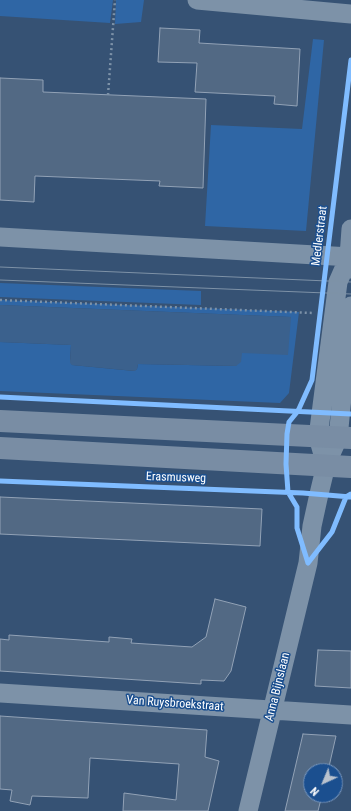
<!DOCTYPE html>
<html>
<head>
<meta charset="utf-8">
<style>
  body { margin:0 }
  #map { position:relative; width:351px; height:811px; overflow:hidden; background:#365274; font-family:"Roboto Condensed",sans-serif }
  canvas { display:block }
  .north { position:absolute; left:303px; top:763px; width:40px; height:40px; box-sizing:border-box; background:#1b4f8f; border:1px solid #7695bc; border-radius:50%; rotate:224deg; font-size:11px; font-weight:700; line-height:16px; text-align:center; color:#fff }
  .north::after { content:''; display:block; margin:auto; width:14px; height:18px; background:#b9c2ce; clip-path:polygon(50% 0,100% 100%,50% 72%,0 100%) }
</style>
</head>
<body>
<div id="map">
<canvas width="351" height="811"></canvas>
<div class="north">N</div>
</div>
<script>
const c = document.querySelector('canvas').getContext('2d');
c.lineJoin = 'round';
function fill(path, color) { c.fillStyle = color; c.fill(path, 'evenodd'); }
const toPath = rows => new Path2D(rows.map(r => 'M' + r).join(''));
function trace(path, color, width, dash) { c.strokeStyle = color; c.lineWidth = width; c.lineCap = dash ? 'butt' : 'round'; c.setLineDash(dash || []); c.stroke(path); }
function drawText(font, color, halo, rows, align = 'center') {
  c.font = font + ' "Roboto Condensed",sans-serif'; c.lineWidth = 3; c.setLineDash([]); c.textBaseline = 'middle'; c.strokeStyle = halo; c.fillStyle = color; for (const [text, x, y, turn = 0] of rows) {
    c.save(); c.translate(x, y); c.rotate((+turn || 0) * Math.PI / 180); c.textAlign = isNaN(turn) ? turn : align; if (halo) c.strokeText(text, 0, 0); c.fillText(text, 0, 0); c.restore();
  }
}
const green = toPath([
  [0,0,113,0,110,23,0,16],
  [116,0,144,0,141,22,115,24],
  [313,39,324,40,306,231,205,226,211,125,302,129],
  [0,283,201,291,201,305,0,297],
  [0,300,299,312,289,393,280,403,0,391,0,342,71,345,70,359,72,365,134,371,137,369,138,364,236,366,241,353,291,317,0,305]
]);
const water = toPath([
  [0,305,291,317,288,355,242,353,241,362,236,366,138,364,137,369,135,371,72,365,70,363,71,345,0,342]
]);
const building = toPath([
  [160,28,200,30,199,43,300,49,297,106,274,104,275,96,195,92,197,63,158,62,160,28],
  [0,78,43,80,43,92,206,99,203,188,159,186,160,181,35,176,34,202,0,200,0,78],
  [0,497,262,509,260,546,0,534,0,497],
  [215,599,246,607,231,671,224,681,201,680,201,684,0,671,0,639,9,640,9,635,109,642,109,637,132,639,131,643,192,647,206,637,215,599],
  [318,650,351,651,351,688,315,686,318,650],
  [0,716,207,730,205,757,219,761,208,811,123,811,124,793,176,800,179,764,90,758,88,798,32,796,30,805,10,801,12,790,0,789,0,716],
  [303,734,336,736,328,771,311,771,311,795,322,795,318,811,285,811,303,734]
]);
const path = toPath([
  [108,95,115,0],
  [0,300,313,313]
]);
const street = toPath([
  [197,0,351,14],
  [0,237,351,257],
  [351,269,349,257,351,229],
  [322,451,318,437,338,282,349,257],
  [0,693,351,715],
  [248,811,308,563,312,526,319,494,326,465,338,438,351,306]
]);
const secondary = toPath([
  [0,421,351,438],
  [0,448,351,467]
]);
const tram = toPath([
  [0,267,351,282],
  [0,280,351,294]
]);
const cycleway = toPath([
  [0,397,351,414],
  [0,481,303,493,351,497],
  [308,563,297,528,297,507,288,492,286,464,287,434,289,422,298,411,312,380,351,60],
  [308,563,332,532,346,497,351,494]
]);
const streetNames = [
  ["Medlerstraat",320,236,-83],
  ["Erasmusweg",176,478,2],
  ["Anna Bijnslaan",278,687,-76],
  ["Van Ruysbroekstraat",175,704,4]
];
fill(green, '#2f66a5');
fill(water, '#3b618d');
fill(building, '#526984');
trace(building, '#92a2b6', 1);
trace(path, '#7d92a8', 2.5, [2, 3]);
trace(street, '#7d92a8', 19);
trace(secondary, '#798da4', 22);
trace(tram, '#7e92a7', 1);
trace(cycleway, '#80bcff', 5);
drawText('12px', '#fff', '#1b4f8f', streetNames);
</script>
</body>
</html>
